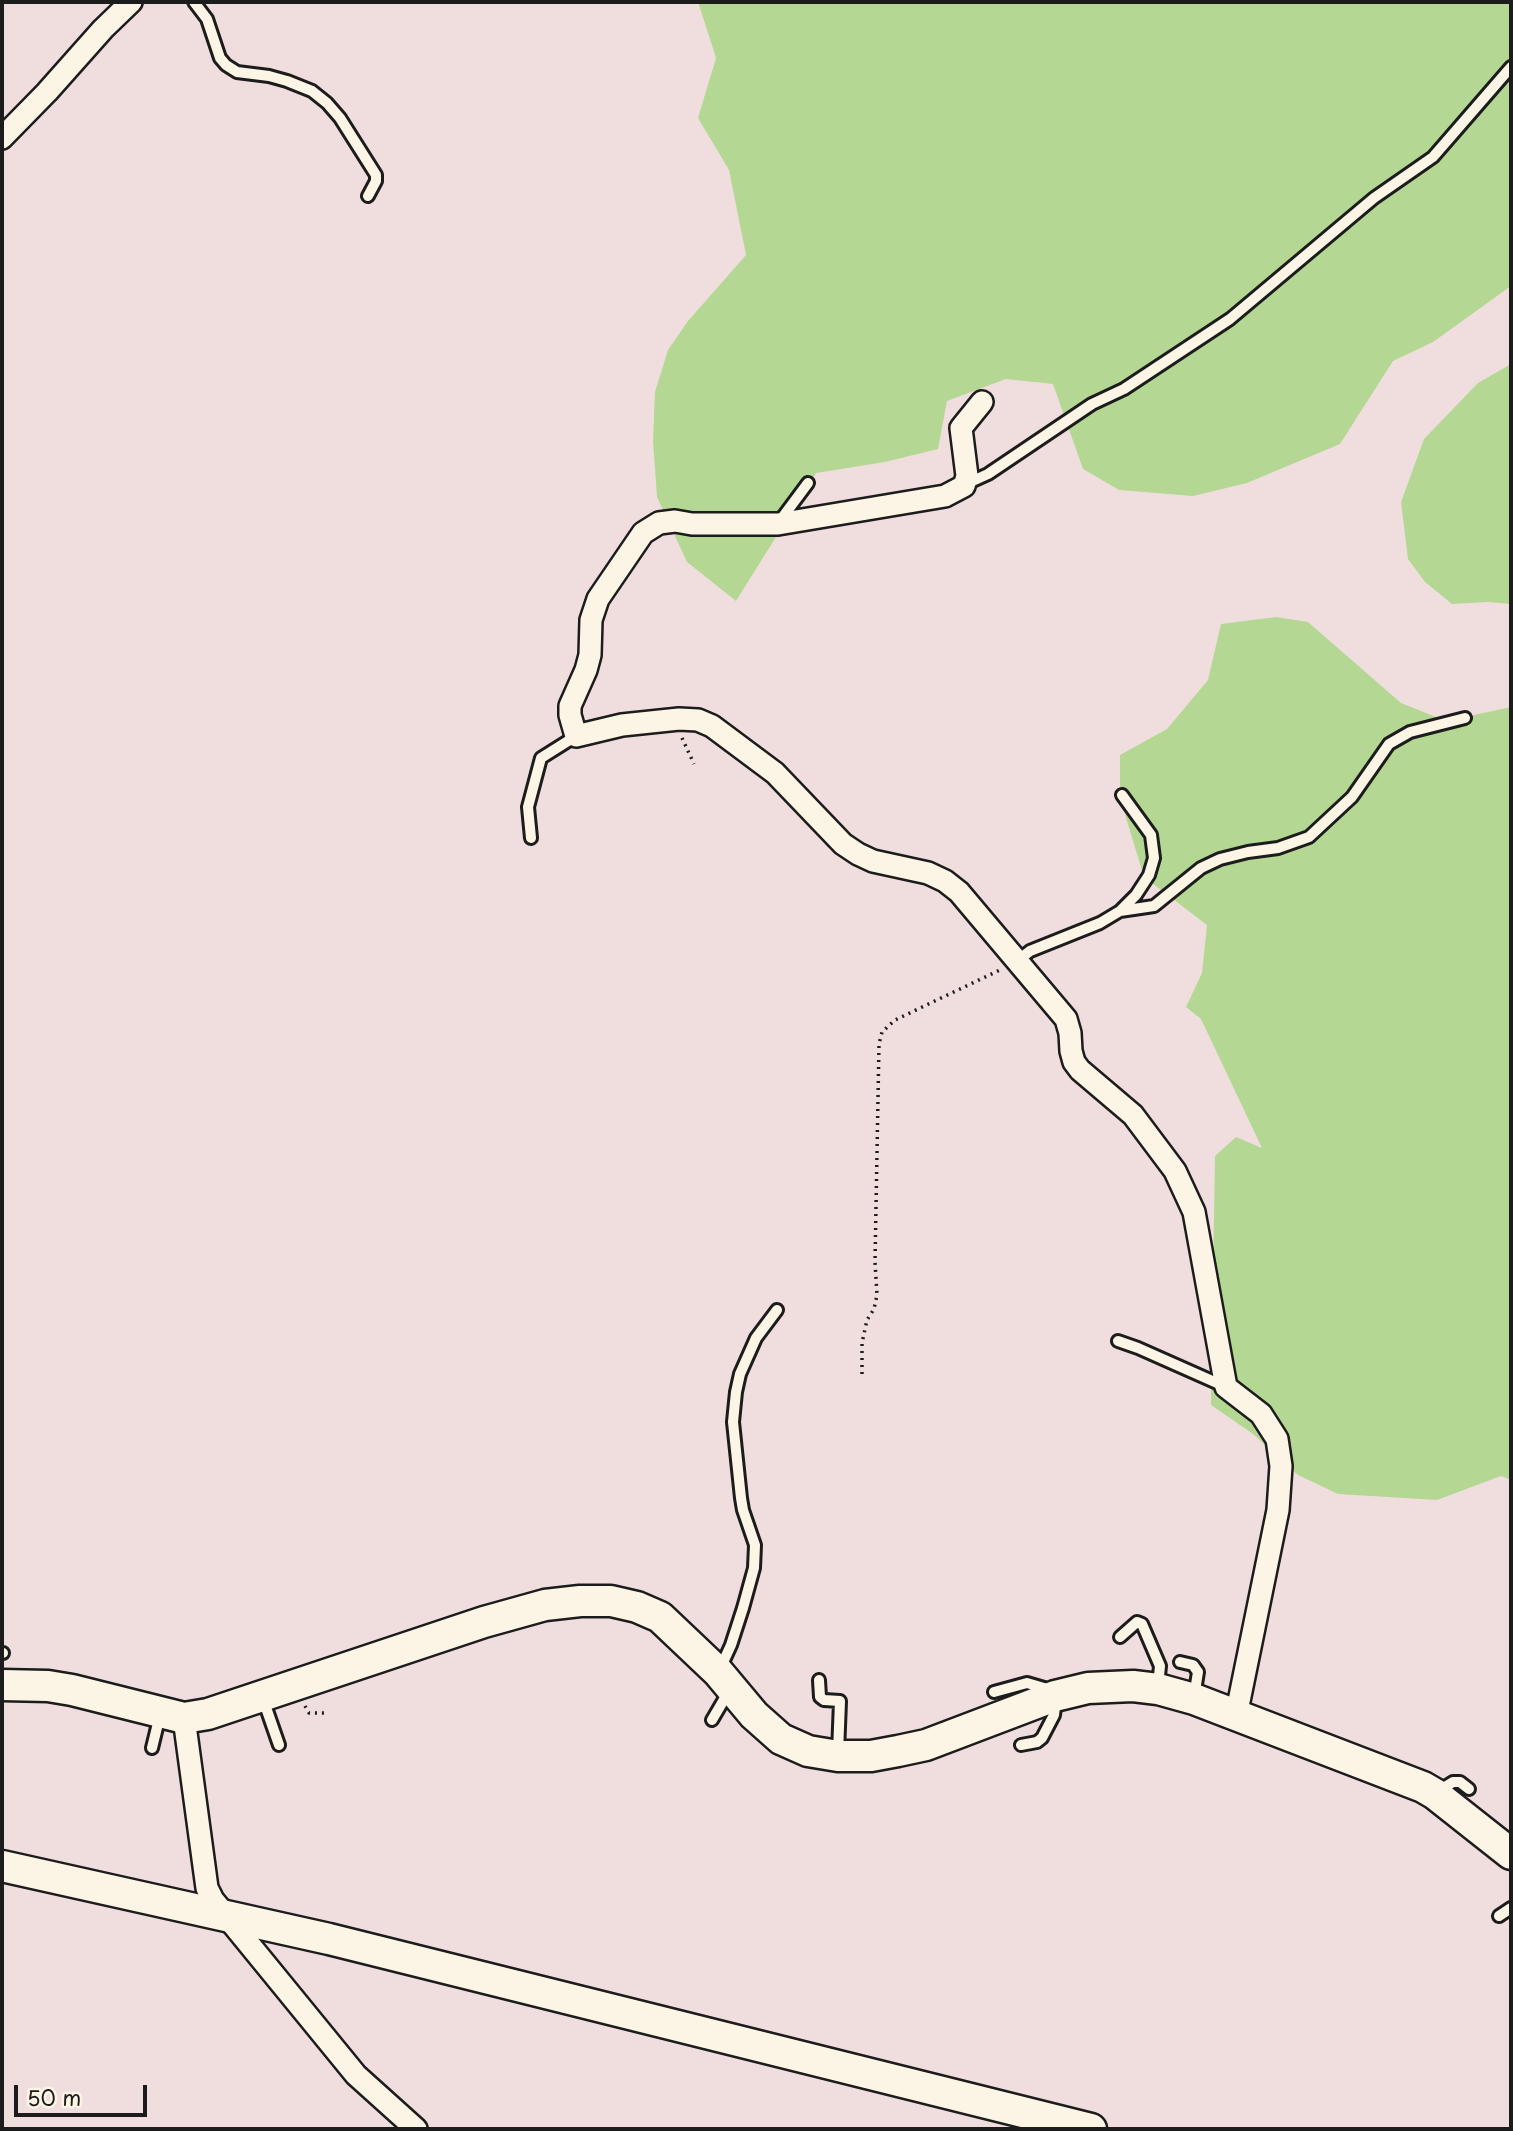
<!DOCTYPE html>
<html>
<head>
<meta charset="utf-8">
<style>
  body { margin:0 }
  #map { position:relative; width:1513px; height:2131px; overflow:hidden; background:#f0dedf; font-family:"Playpen Sans",sans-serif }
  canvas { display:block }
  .frame { position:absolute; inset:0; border:4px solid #1c1c1c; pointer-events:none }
  .scale { position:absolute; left:14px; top:2085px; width:133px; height:32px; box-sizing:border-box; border:4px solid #1c1c1c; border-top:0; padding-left:9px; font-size:21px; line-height:24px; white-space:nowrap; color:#1c1c1c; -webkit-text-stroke:5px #fcf5e5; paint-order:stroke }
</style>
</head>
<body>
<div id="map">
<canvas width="1513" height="2131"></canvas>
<div class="frame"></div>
<div class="scale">50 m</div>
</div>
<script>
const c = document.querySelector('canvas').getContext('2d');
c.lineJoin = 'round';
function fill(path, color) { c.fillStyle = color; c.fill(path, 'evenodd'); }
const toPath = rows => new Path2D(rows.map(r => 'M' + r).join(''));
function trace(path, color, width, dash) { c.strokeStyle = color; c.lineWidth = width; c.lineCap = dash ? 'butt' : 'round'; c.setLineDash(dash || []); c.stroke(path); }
const green = toPath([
  [698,2,1511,2,1511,286,1433,342,1393,361,1340,444,1247,483,1193,496,1119,490,1083,469,1053,384,1006,379,947,401,938,449,885,462,816,473,736,601,687,562,657,497,653,441,655,392,668,350,688,321,746,255,729,170,698,118,716,58],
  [1511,364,1511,604,1488,602,1452,604,1425,582,1408,559,1401,502,1424,439,1478,383],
  [1276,617,1308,622,1401,703,1446,721,1511,707,1511,1480,1501,1476,1437,1500,1338,1494,1298,1475,1253,1434,1211,1405,1215,1156,1236,1137,1262,1148,1201,1019,1186,1007,1202,973,1207,925,1144,877,1126,818,1120,792,1120,755,1167,729,1208,680,1221,624]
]);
const path = toPath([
  [682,738,694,764],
  [862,1374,862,1343,867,1320,874,1309,877,1295,875,1262,879,1044,882,1032,895,1020,1002,969],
  [305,1706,309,1713,325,1713]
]);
const lane = toPath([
  [194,2,207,19,220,58,226,65,237,72,269,76,287,81,312,91,327,103,340,118,376,175,376,181,368,196],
  [966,484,988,474,1092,404,1124,389,1230,319,1374,198,1433,157,1511,67],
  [779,522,808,483],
  [531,838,528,807,541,758,576,736],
  [1120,911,1154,906,1201,868,1220,859,1248,852,1278,848,1309,837,1352,797,1389,744,1410,732,1465,718],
  [1016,962,1030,951,1100,923,1120,911,1136,895,1149,875,1154,858,1151,835,1122,795],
  [1118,1341,1138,1348,1226,1387],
  [1120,1637,1137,1622,1142,1624,1160,1666,1158,1686],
  [2,1653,3,1653],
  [1180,1662,1193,1665,1198,1672,1194,1697],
  [720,1669,731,1645,743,1608,754,1568,755,1545,743,1510,741,1498,733,1422,736,1392,740,1374,756,1338,777,1310],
  [819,1680,820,1697,824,1700,840,1701,838,1753],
  [994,1692,1027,1683,1044,1688,1047,1693],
  [263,1699,279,1745],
  [712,1720,729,1691],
  [1021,1745,1037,1742,1042,1738,1054,1715,1056,1699],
  [152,1748,160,1715],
  [1437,1792,1453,1782,1460,1782,1469,1789],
  [1499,1916,1511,1908]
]);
const street = toPath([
  [2,138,47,92,103,29,131,2],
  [982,402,961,428,967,476,964,486,945,496,778,524,692,524,675,521,659,523,643,533,598,599,591,620,590,655,586,670,570,706,570,715,576,736,622,725,679,719,698,720,712,726,775,773,843,844,858,854,873,861,928,873,945,881,959,892,1066,1019,1070,1033,1071,1051,1074,1062,1080,1070,1133,1115,1175,1171,1194,1212,1226,1387,1261,1414,1277,1439,1281,1466,1278,1510,1236,1716],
  [184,1718,207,1888,213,1900,356,2075,416,2129]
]);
const secondary = toPath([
  [2,1685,48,1686,72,1690,184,1718,208,1714,484,1622,545,1605,580,1601,611,1601,637,1607,660,1617,718,1672,754,1715,781,1739,808,1751,838,1756,871,1756,898,1751,926,1745,1055,1696,1088,1688,1133,1686,1158,1689,1194,1699,1423,1787,1435,1794,1511,1854],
  [2,1866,329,1939,1091,2129]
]);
fill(green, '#b4d893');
trace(lane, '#1c1c1c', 16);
trace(street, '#1c1c1c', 26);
trace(secondary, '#1c1c1c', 35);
trace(path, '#1c1c1c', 3.5, [2, 5]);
trace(lane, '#fcf5e5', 10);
trace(street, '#fcf5e5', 21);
trace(secondary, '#fcf5e5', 30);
</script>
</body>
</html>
